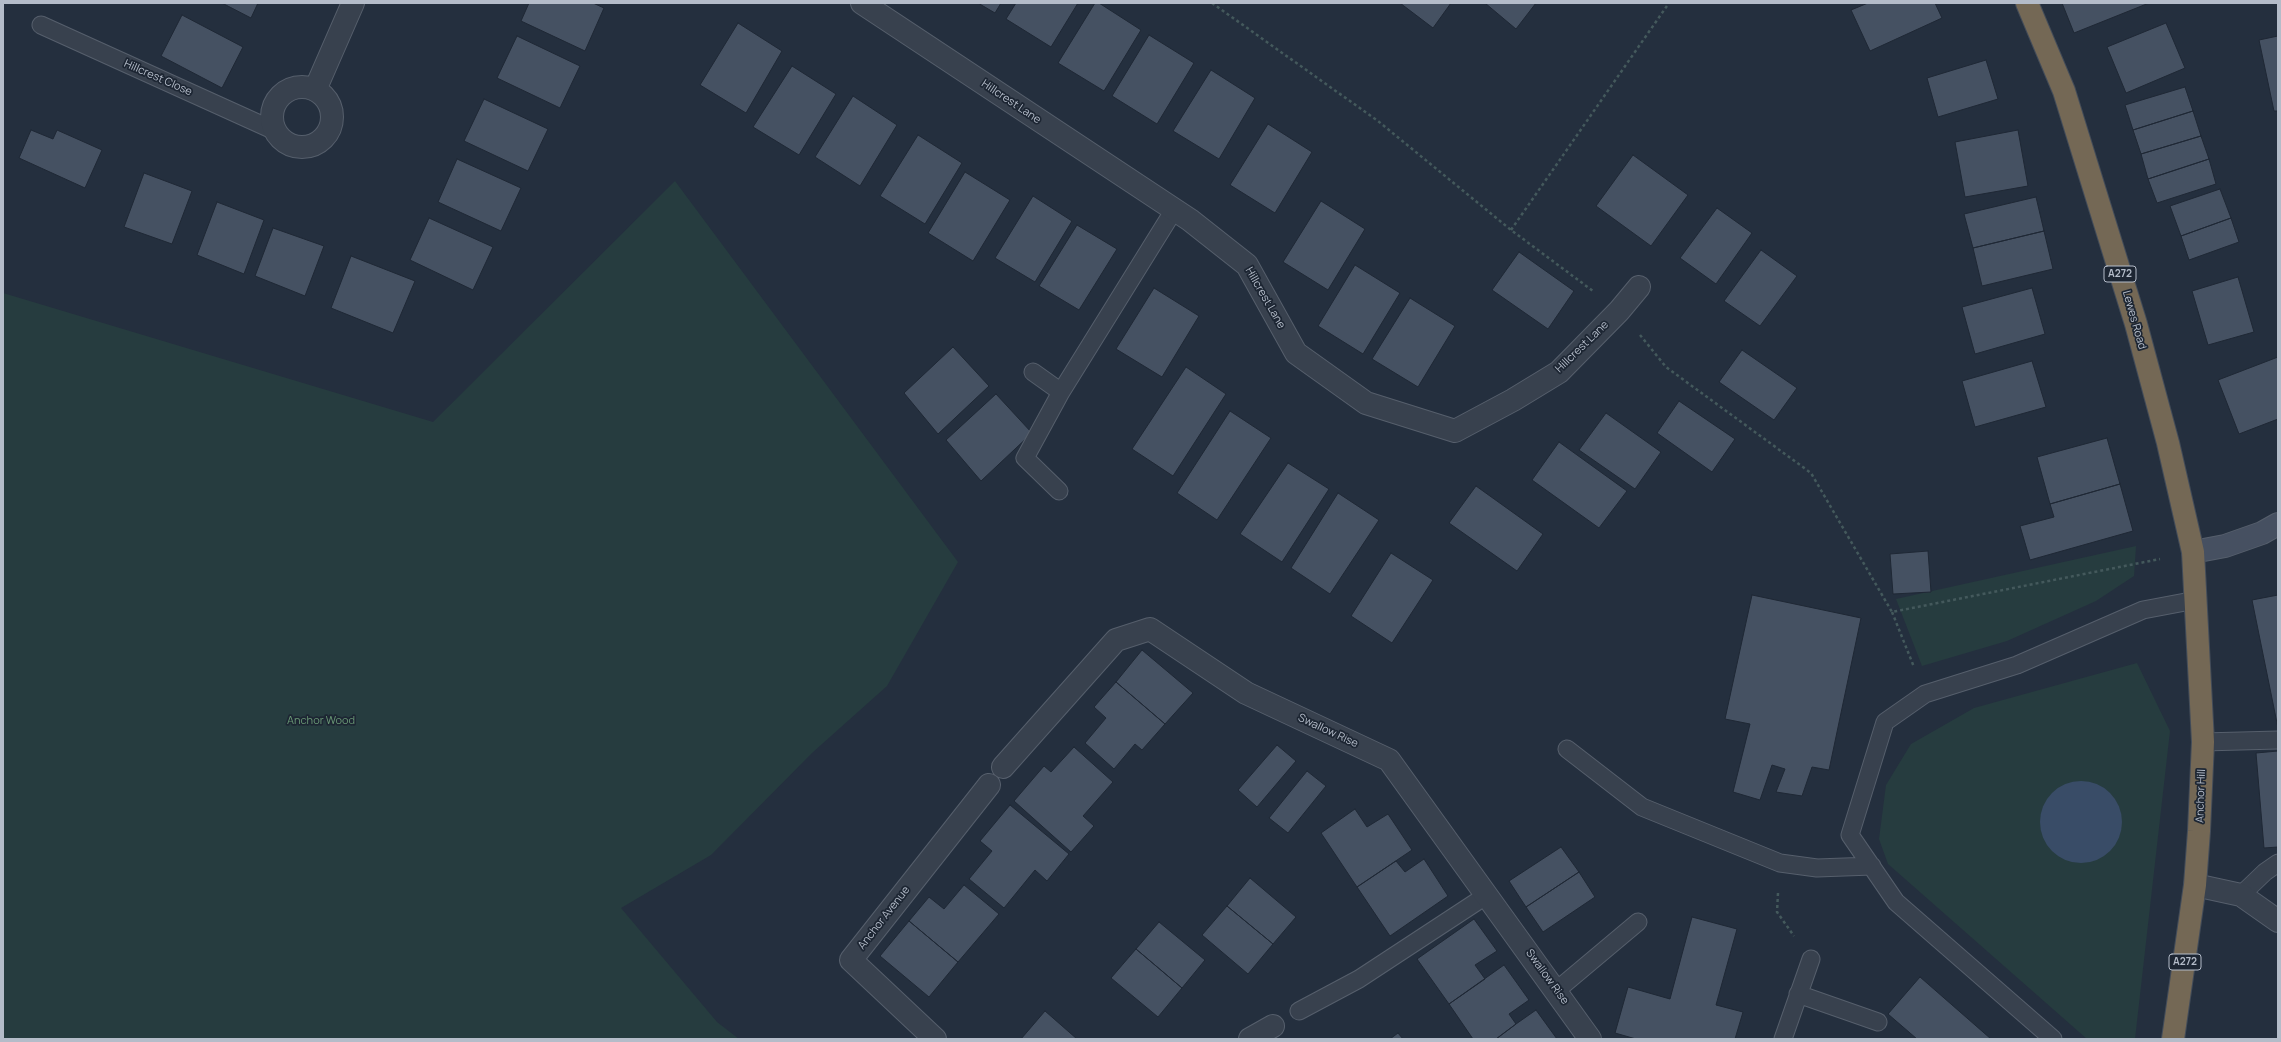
<!DOCTYPE html>
<html>
<head>
<meta charset="utf-8">
<style>
  body { margin:0 }
  #map { position:relative; width:2281px; height:1042px; overflow:hidden; background:#242f3e; font-family:Manrope,sans-serif }
  canvas { display:block }
  .frame { position:absolute; inset:0; border:4px solid #b4bcc9; pointer-events:none }
</style>
</head>
<body>
<div id="map">
<canvas width="2281" height="1042"></canvas>
<div class="frame"></div>
</div>
<script>
const c = document.querySelector('canvas').getContext('2d');
c.lineJoin = 'round';
function fill(path, color) { c.fillStyle = color; c.fill(path, 'evenodd'); }
const toPath = rows => new Path2D(rows.map(r => 'M' + r).join(''));
function trace(path, color, width, dash) { c.strokeStyle = color; c.lineWidth = width; c.lineCap = dash ? 'butt' : 'round'; c.setLineDash(dash || []); c.stroke(path); }
function drawText(font, color, halo, rows, align = 'center') {
  c.font = font + ' Manrope,sans-serif'; c.lineWidth = 3.5; c.setLineDash([]); c.textBaseline = 'middle'; c.strokeStyle = halo; c.fillStyle = color; for (const [text, x, y, turn = 0] of rows) {
    c.save(); c.translate(x, y); c.rotate((+turn || 0) * Math.PI / 180); c.textAlign = isNaN(turn) ? turn : align; if (halo) c.strokeText(text, 0, 0); c.fillText(text, 0, 0); c.restore();
  }
}
const green = toPath([
  [675,181,958,562,887,686,812,753,711,855,621,908,717,1022,739,1039,3,1039,3,293,433,422],
  [2136,546,2134,576,2096,601,2007,641,1922,666,1896,599],
  [2137,663,2170,731,2135,1039,2087,1039,1888,864,1879,839,1886,785,1911,744,1974,708]
]);
const water = toPath([
  '2040 822a41 41 0 1 1 82 0a41 41 0 1 1-82 0Z'
]);
const building = toPath([
  [222,3,258,3,251,18,222,3],
  [529,3,593,3,604,8,585,51,521,21,529,3],
  [978,3,1001,3,995,13,978,3],
  [1016,3,1078,3,1051,47,1006,19,1016,3],
  [1095,3,1099,3,1141,30,1104,91,1058,63,1095,3],
  [1400,3,1451,3,1433,28,1400,3],
  [1485,3,1536,3,1516,29,1485,3],
  [1868,3,1935,3,1942,18,1870,51,1851,10,1868,3],
  [2062,3,2149,3,2074,33,2062,3],
  [182,15,243,47,222,88,161,56,182,15],
  [738,23,782,51,746,113,700,85,738,23],
  [2166,23,2185,68,2126,93,2107,47,2166,23],
  [1149,35,1194,63,1157,124,1112,96,1149,35],
  [517,36,580,66,560,108,497,78,517,36],
  [2278,36,2278,111,2274,111,2259,40,2278,36],
  [1986,60,1998,99,1938,117,1927,78,1986,60],
  [792,66,836,94,799,155,753,127,792,66],
  [1211,70,1255,98,1219,159,1173,131,1211,70],
  [2185,87,2193,111,2133,130,2125,105,2185,87],
  [853,96,897,125,860,186,815,157,853,96],
  [484,99,548,129,528,171,464,141,484,99],
  [2193,111,2201,136,2141,154,2133,130,2193,111],
  [1268,124,1312,152,1275,213,1230,185,1268,124],
  [31,130,53,139,57,130,102,150,85,188,19,158,31,130],
  [2018,130,2028,186,1965,197,1955,142,2018,130],
  [918,135,962,163,925,224,880,196,918,135],
  [2201,136,2209,159,2148,179,2141,154,2201,136],
  [1633,155,1688,195,1651,246,1596,206,1633,155],
  [457,159,521,188,501,231,438,202,457,159],
  [2209,159,2216,184,2157,203,2148,179,2209,159],
  [965,172,1010,200,973,261,928,233,965,172],
  [144,173,192,191,172,244,124,227,144,173],
  [2220,189,2231,218,2181,236,2170,206,2220,189],
  [1033,196,1072,221,1035,282,995,258,1033,196],
  [2036,197,2044,231,1973,248,1964,214,2036,197],
  [1321,201,1365,229,1328,290,1283,262,1321,201],
  [217,202,264,220,244,274,197,255,217,202],
  [1717,208,1752,233,1716,284,1680,258,1717,208],
  [429,218,493,247,473,290,410,260,429,218],
  [2231,218,2239,242,2189,260,2181,236,2231,218],
  [1077,225,1117,249,1079,310,1039,286,1077,225],
  [273,228,324,246,305,296,255,276,273,228],
  [2044,231,2053,269,1982,286,1973,248,2044,231],
  [1761,250,1797,276,1760,326,1724,301,1761,250],
  [1519,252,1574,291,1548,329,1492,290,1519,252],
  [351,256,415,281,393,333,331,308,351,256],
  [1355,265,1400,293,1363,354,1318,326,1355,265],
  [2238,277,2254,332,2208,345,2192,291,2238,277],
  [1154,288,1199,316,1162,377,1116,349,1154,288],
  [2032,288,2045,334,1975,354,1962,307,2032,288],
  [1410,298,1455,326,1418,387,1372,359,1410,298],
  [953,347,989,386,938,434,904,393,953,347],
  [1742,350,1797,388,1774,420,1719,382,1742,350],
  [2278,357,2278,419,2239,434,2218,380,2278,357],
  [2032,361,2046,407,1975,427,1962,381,2032,361],
  [1186,367,1226,394,1173,476,1132,449,1186,367],
  [996,394,1032,433,981,481,946,440,996,394],
  [1679,401,1735,439,1712,472,1657,433,1679,401],
  [1230,411,1271,438,1217,520,1177,493,1230,411],
  [1606,413,1661,452,1635,489,1579,450,1606,413],
  [2107,438,2120,484,2050,504,2037,457,2107,438],
  [1559,442,1627,491,1599,528,1532,480,1559,442],
  [1288,463,1329,489,1282,562,1240,534,1288,463],
  [2120,484,2133,531,2030,560,2020,526,2054,517,2050,504,2120,484],
  [1476,486,1543,534,1517,571,1449,523,1476,486],
  [1338,493,1379,520,1330,594,1291,568,1338,493],
  [1928,551,1931,592,1893,594,1890,554,1928,551],
  [1391,553,1433,580,1392,643,1351,616,1391,553],
  [1752,595,1861,618,1829,770,1812,767,1802,796,1776,792,1785,769,1772,765,1760,800,1733,792,1750,724,1725,719,1752,595],
  [2278,595,2278,728,2252,600,2278,595],
  [1142,650,1193,693,1165,724,1116,682,1142,650],
  [1116,682,1165,724,1142,750,1135,744,1114,769,1085,743,1106,718,1094,707,1116,682],
  [1277,745,1296,761,1257,807,1238,790,1277,745],
  [1074,747,1113,782,1083,816,1094,826,1071,852,1014,801,1044,766,1051,772,1074,747],
  [2278,751,2278,847,2264,848,2256,753,2278,751],
  [1307,771,1326,786,1288,833,1269,818,1307,771],
  [1010,805,1069,854,1047,881,1035,870,1004,908,969,879,992,851,980,841,1010,805],
  [1355,809,1367,827,1388,814,1412,850,1357,887,1321,833,1355,809],
  [1561,847,1579,872,1526,907,1509,881,1561,847],
  [1424,859,1448,896,1390,936,1357,887,1396,861,1405,872,1424,859],
  [1579,872,1595,897,1543,932,1526,907,1579,872],
  [1250,878,1296,917,1273,944,1227,906,1250,878],
  [964,885,999,914,958,962,909,921,929,897,944,909,964,885],
  [1227,906,1273,944,1248,974,1202,935,1227,906],
  [1692,917,1737,929,1716,1005,1743,1012,1735,1039,1636,1039,1615,1033,1628,987,1670,999,1692,917],
  [1474,919,1497,951,1475,965,1485,979,1449,1004,1417,959,1474,919],
  [909,921,958,962,929,997,880,956,909,921],
  [1159,922,1205,960,1182,988,1136,949,1159,922],
  [1136,949,1182,988,1158,1017,1111,978,1136,949],
  [1504,965,1529,1000,1509,1014,1516,1024,1496,1039,1473,1039,1449,1004,1504,965],
  [1920,977,1991,1039,1917,1039,1888,1014,1920,977],
  [1536,1010,1557,1039,1496,1039,1516,1024,1536,1010],
  [1045,1011,1077,1039,1021,1039,1045,1011],
  [1398,1033,1403,1039,1390,1039,1398,1033]
]);
const path = toPath([
  [1212,3,1378,121,1511,230,1593,291],
  [1511,230,1669,3],
  [1640,335,1666,367,1811,473,1892,612,2160,559],
  [1892,612,1914,667],
  [1778,893,1777,912,1794,936]
]);
const lane = toPath([
  [41,25,275,131],
  [1033,372,1061,392,1174,210],
  [1059,491,1025,458,1061,392],
  [2203,742,2278,740],
  [1567,749,1642,807,1780,863,1817,868,1872,866],
  [2241,895,2265,872,2278,863],
  [1557,990,1638,922],
  [1798,994,1878,1022],
  [1299,1011,1359,979,1487,895],
  [1783,1039,1811,959],
  [2053,1039,1896,902,1850,835,1885,722,1925,694,2017,665,2143,610,2196,600]
]);
const street = toPath([
  [862,3,1190,220,1247,265,1296,353,1366,403,1455,431,1513,400,1559,372,1619,311,1639,287],
  '272 117a30 30 0 1 1 60 0a30 30 0 1 1-60 0Z',
  [315,90,353,3],
  [1003,767,1116,640,1150,629,1246,693,1389,760,1590,1039],
  [2195,885,2241,895,2278,921],
  [935,1039,851,960,989,785],
  [1250,1039,1273,1026]
]);
const secondary = toPath([
  [2193,552,2225,546,2262,533,2278,524]
]);
const highway = toPath([
  [2027,3,2064,91,2136,324,2168,443,2193,552,2203,742,2199,831,2195,885,2173,1039]
]);
const shields = [
  [2120,274,32],
  [2185,962,32]
];
const shieldNames = [
  ["A272",2120,274],
  ["A272",2185,962]
];
const streetNames = [
  ["Hillcrest Close",158,78,24],
  ["Hillcrest Lane",1011,102,34],
  ["Hillcrest Lane",1265,298,60],
  ["Lewes Road",2134,320,74],
  ["Hillcrest Lane",1582,347,-44],
  ["Swallow Rise",1328,731,25],
  ["Anchor Hill",2201,796,-88],
  ["Anchor Avenue",884,918,-52],
  ["Swallow Rise",1547,977,54]
];
const parkNames = [
  ["Anchor Wood",321,721]
];
fill(green, '#263c3f');
fill(water, '#394c67');
fill(building, '#455162');
trace(building, '#1f2835', 1);
trace(lane, '#565f6c', 19);
trace(street, '#565f6c', 24);
trace(secondary, '#565f6c', 24);
trace(highway, '#434c59', 24);
trace(path, '#44595c', 2.5, [3, 3]);
trace(lane, '#38414e', 17);
trace(street, '#38414e', 22);
trace(secondary, '#465061', 22);
trace(highway, '#746855', 22);
for (const [x, y, w] of shields) { const box = new Path2D(); box.roundRect(x - w / 2, y - 8, w, 16, 3); c.fillStyle = '#1d2633'; c.fill(box); trace(box, '#b4bcc9', 1); }
drawText('bold 10px', '#b4bcc9', null, shieldNames);
drawText('11px', '#b4bcc9', '#1d2633', streetNames);
drawText('11px', '#6b9a76', '#1d2633', parkNames);
</script>
</body>
</html>
